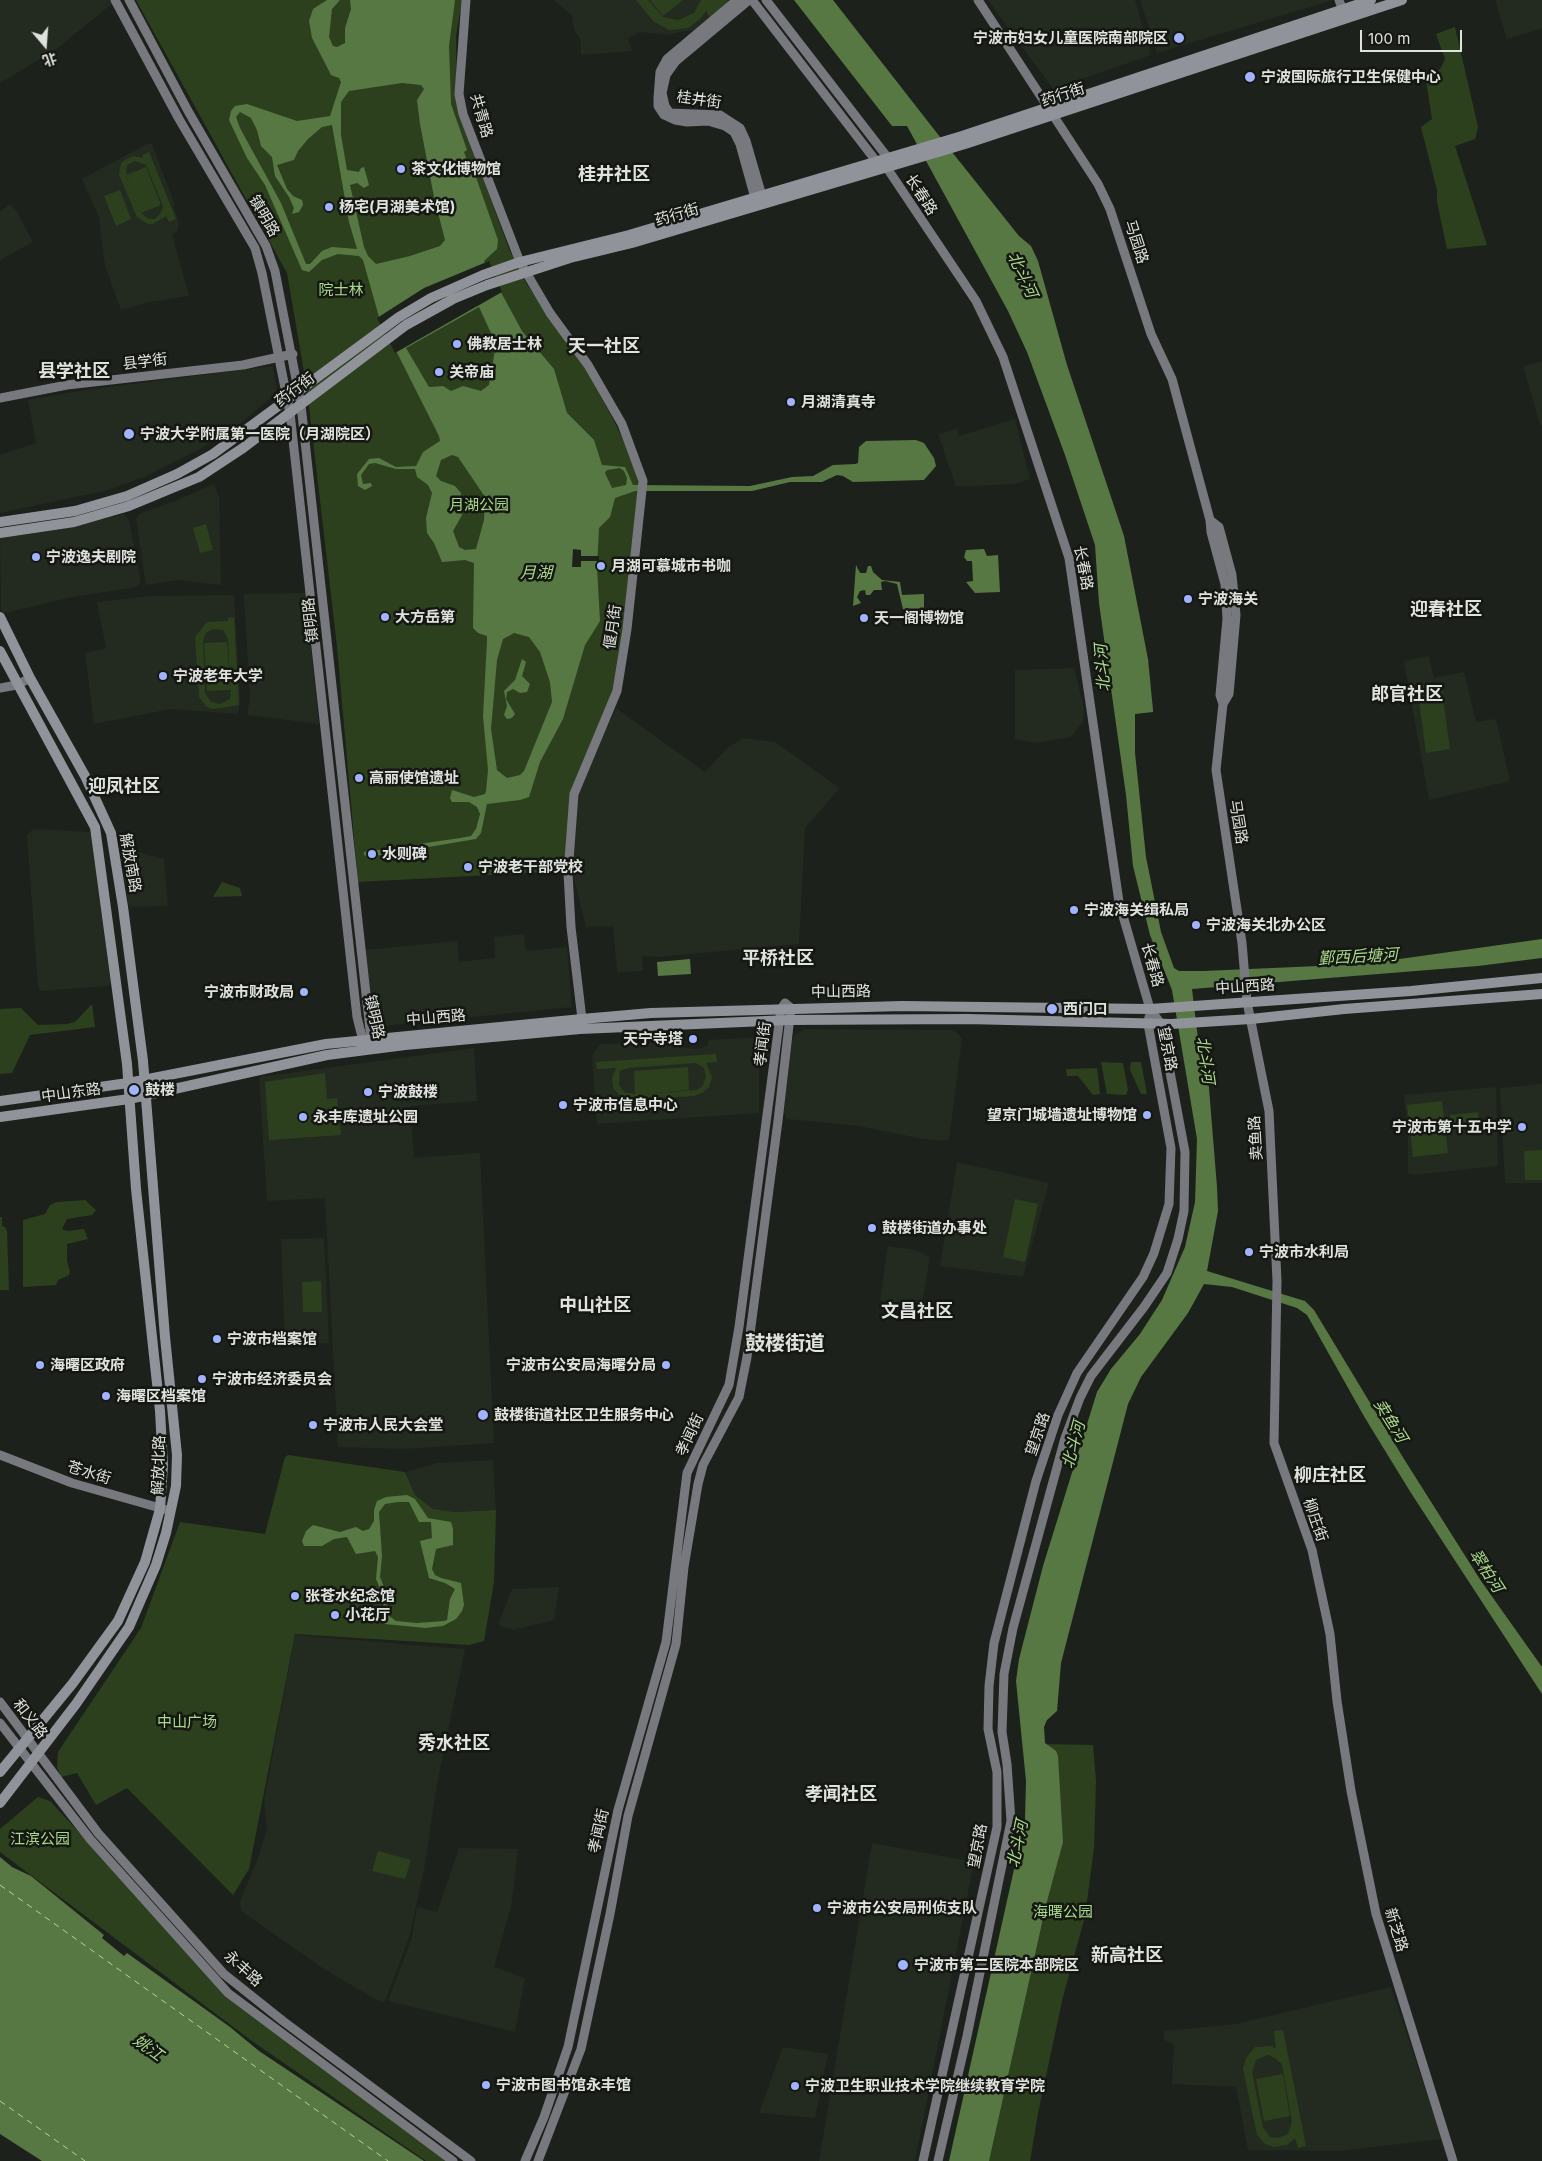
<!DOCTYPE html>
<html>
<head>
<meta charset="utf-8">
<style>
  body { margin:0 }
  #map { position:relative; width:1542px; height:2161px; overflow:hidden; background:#1d211b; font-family:Inter,"Noto Sans SC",sans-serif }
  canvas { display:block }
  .north { position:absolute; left:20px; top:20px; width:50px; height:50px; -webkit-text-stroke:4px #141712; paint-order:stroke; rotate:162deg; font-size:14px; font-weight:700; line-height:20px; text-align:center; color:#dfe2dd }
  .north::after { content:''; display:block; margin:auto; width:18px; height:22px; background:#dfe2dd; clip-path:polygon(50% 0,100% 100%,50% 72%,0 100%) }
  .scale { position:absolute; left:1360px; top:30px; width:102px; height:22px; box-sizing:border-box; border:2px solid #dfe2dd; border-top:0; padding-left:6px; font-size:15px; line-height:18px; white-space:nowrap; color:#dfe2dd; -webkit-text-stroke:4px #141712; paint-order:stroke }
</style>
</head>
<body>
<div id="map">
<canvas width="1542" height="2161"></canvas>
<div class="north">北</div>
<div class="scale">100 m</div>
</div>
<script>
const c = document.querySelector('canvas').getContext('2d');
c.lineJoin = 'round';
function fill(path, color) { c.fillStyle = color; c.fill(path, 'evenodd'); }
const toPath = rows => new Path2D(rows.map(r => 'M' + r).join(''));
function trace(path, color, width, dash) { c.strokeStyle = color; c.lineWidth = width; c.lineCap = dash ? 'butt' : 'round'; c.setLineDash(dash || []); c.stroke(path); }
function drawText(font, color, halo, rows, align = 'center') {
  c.font = font + ' Inter,"Noto Sans SC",sans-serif'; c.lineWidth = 5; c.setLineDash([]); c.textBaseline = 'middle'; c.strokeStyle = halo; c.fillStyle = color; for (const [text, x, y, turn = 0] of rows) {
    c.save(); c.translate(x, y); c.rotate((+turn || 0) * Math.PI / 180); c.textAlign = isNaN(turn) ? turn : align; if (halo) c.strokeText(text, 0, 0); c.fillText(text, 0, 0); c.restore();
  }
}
const built = toPath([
  [0,0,112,0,114,2,58,48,0,83],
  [553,0,733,0,697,29,667,35,641,32,628,38,632,51,581,55,581,40,574,30,572,15],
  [988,0,1135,0,1151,55,1053,89],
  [1140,0,1333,0,1157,53],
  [1495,0,1542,0,1542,28,1507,39],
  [147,144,152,144,175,205,173,206,179,222,178,231,172,234,189,296,150,302,121,310,105,266,99,217,82,179],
  [10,204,16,210,33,242,0,260,0,212],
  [1542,361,1542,425,1540,425,1523,366],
  [273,366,277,393,237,426,200,449,144,477,104,491,0,513,0,455,36,443,28,400,85,390],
  [1015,419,1030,479,1015,484,956,487,938,434,957,429,959,436],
  [214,484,219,496,221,585,178,580,146,585,136,520,139,514,175,501],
  [124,514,129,520,141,582,136,587,67,598,5,613,1,610,0,538,63,529],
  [305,593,319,724,247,715,250,698,244,594],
  [234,595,240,699,238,714,171,709,94,724,85,653,106,648,97,602,151,596],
  [1429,656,1434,678,1464,672,1476,722,1496,719,1510,781,1429,800,1404,661],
  [1074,668,1084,708,1083,722,1071,737,1036,743,1015,739,1015,670],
  [616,708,705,772,727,748,744,738,775,742,840,788,805,828,799,944,658,957,642,956,643,971,617,972,613,926,586,927,572,871,577,791],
  [38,829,89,832,91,836,111,983,108,986,40,991,38,987,27,835,32,830],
  [120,847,164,859,168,906,129,907],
  [524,934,526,951,567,947,572,1007,373,1027,365,950,457,941,459,962,495,958,494,937],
  [805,1029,952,1030,958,1033,962,1040,949,1139,943,1141,918,1138,859,1126,787,1119,784,1112,790,1045,795,1035],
  [759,1037,759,1113,597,1124,592,1056,600,1044,681,1042,685,1048,698,1049,707,1046,709,1040],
  [474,1048,477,1101,410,1106,414,1158,480,1153,494,1443,403,1449,338,1447,325,1198,267,1201,259,1077],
  [1542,1084,1542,1183,1505,1183,1500,1088],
  [1496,1087,1498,1166,1413,1175,1408,1173,1408,1132,1404,1095],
  [957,1162,1049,1183,1023,1277,940,1266],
  [324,1238,329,1343,285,1345,281,1239],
  [888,1246,915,1250,930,1257,921,1308,880,1301],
  [493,1460,496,1510,455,1512,433,1509,415,1495,405,1472,437,1463],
  [559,1587,554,1620,513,1630,498,1625,512,1589],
  [295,1635,465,1649,437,1784,424,1870,409,1938,385,2001,382,2003,324,1969,241,1911,240,1902,258,1858,267,1828,264,1801],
  [872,1843,974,1862,915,2161,819,2161],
  [459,1848,518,1849,511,1907,494,1967,525,1978,515,2032,388,2001,412,1937,417,1907,437,1912],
  [1391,1987,1442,2139,1340,2151,1248,2150,1236,2087,1172,2084,1174,2044,1164,2040,1164,2031,1236,2024],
  [783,2047,828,2054,815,2118,759,2113]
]);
const green = toPath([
  [136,0,462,0,456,36,457,105,459,112,509,249,526,283,583,365,612,417,636,466,640,495,615,691,573,793,565,871,358,882,337,646,307,389,287,273],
  [636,0,648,0,663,17,678,20,694,13,701,0,727,0,728,2,710,17,706,11,700,19,688,28,670,30,654,22],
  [650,0,683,0,663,16],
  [1455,27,1478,127,1475,139,1455,146,1487,245,1447,249,1437,202,1437,190,1421,127,1432,119,1426,81,1441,68,1445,59,1436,34],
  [149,152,176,219,169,222,166,216,153,224,148,224,137,217,119,175,121,163,125,160,133,156,143,158,142,155],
  [135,161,146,165,163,206,161,213,155,219,149,219,141,213,161,205,146,167,126,175,134,195,126,176,127,165],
  [120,190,131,219,116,226,104,196],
  [206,524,213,550,200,553,193,528],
  [234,617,239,705,213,709,207,707,199,697,195,637,207,622,228,621,228,618],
  [213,629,223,630,228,639,230,681,227,642,204,643,207,691,231,690,230,699,220,704,211,702,205,693,203,641,206,633],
  [1441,683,1450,749,1426,753,1417,686],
  [222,882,240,888,242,896,213,897],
  [92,1004,95,1027,30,1035,12,1073,0,1074,0,1009,21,1008,38,1025,67,1024,75,1022],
  [716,1054,717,1062,706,1063,712,1077,709,1087,702,1093,694,1096,628,1100,620,1096,613,1088,612,1078,616,1068,597,1069,596,1062],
  [696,1063,704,1068,706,1077,702,1087,696,1090,641,1094,689,1090,688,1067,634,1071,635,1094,624,1092,619,1085,620,1071,628,1068],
  [1101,1062,1123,1063,1128,1090,1126,1095,1107,1094],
  [1131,1062,1141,1062,1147,1094,1141,1094,1130,1070],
  [1097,1068,1100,1094,1093,1095,1078,1076,1067,1076,1066,1069],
  [325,1073,327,1099,337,1098,341,1135,269,1140,265,1082],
  [1442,1101,1448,1153,1413,1157,1407,1105],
  [1478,1112,1479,1127,1451,1130,1450,1115],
  [1542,1150,1542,1180,1525,1180,1524,1151],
  [1015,1199,1038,1204,1025,1262,1003,1257],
  [85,1200,96,1210,92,1215,67,1219,62,1229,68,1231,84,1229,88,1239,67,1244,67,1261,70,1271,69,1275,58,1280,56,1285,23,1287,23,1220,45,1214,50,1205,57,1202],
  [0,1217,2,1217,2,1226,5,1227,7,1231,9,1290,0,1290],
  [321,1281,322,1312,303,1312,302,1282],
  [288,1455,405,1472,415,1495,433,1509,455,1512,496,1510,494,1582,484,1641,469,1645,295,1634,249,1869,233,1895,127,1788,96,1805,77,1773,61,1777,57,1767,58,1752,141,1628,180,1522,265,1534,285,1457],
  [1042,1744,1093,1745,1096,1781,1094,1848,1085,1916,1063,1997,1038,2113,1030,2161,988,2161],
  [38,1797,50,1801,220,1985,455,2161,426,2161,252,2041,0,1852,0,1829],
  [378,1851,411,1860,405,1879,372,1871],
  [1283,2030,1306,2146,1298,2148,1295,2138,1287,2145,1274,2147,1265,2144,1257,2135,1243,2069,1246,2058,1255,2047,1271,2046,1276,2049,1274,2031],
  [1268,2055,1275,2058,1282,2064,1292,2122,1288,2134,1278,2138,1270,2137,1263,2127,1252,2072,1256,2060],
  [1283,2074,1290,2116,1264,2121,1256,2079]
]);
const water = toPath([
  [327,0,340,0,332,9,329,37,333,46,337,47,345,43,345,28,351,9,350,0,455,0,449,46,451,104,467,150,464,152,467,160,470,160,498,240,497,249,484,261,522,331,554,369,567,413,594,440,602,465,625,467,633,485,750,486,792,477,813,476,833,465,855,464,858,463,859,447,866,441,916,440,924,443,934,458,936,466,924,480,853,482,843,476,837,475,822,482,790,482,752,491,635,491,615,498,610,517,599,528,597,567,600,621,585,645,563,719,540,762,529,797,520,800,487,804,481,833,476,839,369,857,364,855,364,852,460,838,471,836,476,829,480,814,477,807,469,802,452,802,450,798,452,790,474,797,485,794,486,791,488,770,483,716,487,641,487,636,478,633,473,628,474,563,465,560,442,562,434,543,427,533,426,518,432,493,428,485,417,477,415,469,396,469,375,463,369,464,361,475,363,484,371,483,372,486,365,490,358,486,357,474,369,459,379,458,396,467,416,466,423,452,440,441,439,436,379,317,363,260,359,256,338,254,322,260,309,272,302,270,265,185,247,158,229,120,231,111,235,106,247,104,297,121,330,116,341,82,339,78,331,75,327,67,312,38,309,21,313,9],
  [402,83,421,85,424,89,417,100,420,124,434,197,445,240,440,246,410,256,376,264,368,256,364,247,350,185,357,183,364,188,369,185,364,167,361,168,359,172,347,170,341,135,341,102,349,91],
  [240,112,251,118,257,130,261,146,272,157,275,176,289,197,294,208,292,214,299,212,303,205,302,200,293,196,287,189,277,165,294,160,298,151,308,139,322,127,332,125,349,222,357,249,332,247,322,251,310,264,306,264,281,203,240,128,236,117],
  [479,307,496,344,489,385,481,391,463,386,451,391,443,386,429,387,406,348],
  [452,455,458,457,485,497,484,520,476,549,465,550,459,547,453,531,462,515,461,493,455,486,441,481,436,476,441,460],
  [620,468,624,471,627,478,626,485,612,488,605,473,607,470],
  [514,633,529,637,540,652,550,682,552,702,524,771,520,775,507,778,497,770,491,729,497,660,503,639],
  [794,0,833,0,940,137,1019,236,1031,246,1038,261,1067,365,1124,536,1148,659,1153,710,1153,712,1135,714,1135,753,1146,857,1161,932,1174,968,1179,971,1204,971,1364,964,1542,939,1542,958,1478,966,1192,989,1199,1047,1208,1076,1217,1187,1218,1211,1207,1271,1305,1301,1314,1310,1404,1459,1481,1581,1542,1667,1542,1694,1411,1493,1365,1418,1307,1315,1297,1308,1232,1287,1204,1284,1188,1313,1141,1377,1128,1404,1061,1663,1057,1711,1047,1720,1044,1727,1045,1743,1056,1751,1058,1756,1063,1842,1046,1905,989,2161,949,2161,1025,1820,1026,1781,1016,1681,1019,1659,1043,1566,1097,1392,1111,1369,1140,1334,1162,1300,1185,1247,1195,1202,1197,1139,1172,990,1150,935,1133,866,1126,795,1099,603,1095,545,1065,455,1027,352,1008,311,907,126,892,126],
  [984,549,987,556,998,555,1000,592,975,593,966,582,973,581,972,561,967,561,964,557,966,550],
  [856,565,860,573,866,573,868,566,871,566,873,572,882,580,900,582,902,595,924,594,924,608,908,611,903,609,897,584,885,581,881,582,882,590,874,590,870,595,866,595,865,590,860,591,857,597,861,603,853,606],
  [522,659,526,662,522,676,530,684,527,692,520,693,513,689,507,692,506,699,515,714,512,718,507,719,504,715,507,706,504,691,515,680],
  [690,959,691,974,658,976,657,962],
  [407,1495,415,1499,428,1518,451,1522,453,1529,453,1545,436,1549,432,1569,435,1575,441,1578,461,1583,464,1605,462,1611,456,1619,443,1626,425,1628,385,1624,382,1593,376,1579,378,1557,375,1551,356,1554,347,1537,334,1539,322,1546,304,1546,302,1541,306,1531,313,1525,340,1532,356,1527,363,1531,369,1529,374,1521,374,1510,377,1501,386,1497],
  [398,1502,409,1502,419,1522,431,1522,432,1538,420,1541,429,1578,445,1583,455,1589,450,1599,447,1620,444,1621,417,1623,396,1621,389,1616,386,1592,380,1577,382,1556,379,1512,385,1504],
  [0,1857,12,1867,31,1876,104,1935,102,1938,124,1956,127,1953,230,2027,259,2051,424,2161,42,2161,0,2134]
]);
const pier = toPath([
  [489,261,502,292,395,353,377,318,424,288],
  [573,549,581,550,581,556,599,556,599,561,581,561,581,567,572,567]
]);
const ferry = toPath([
  [0,1885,388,2161],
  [0,2101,85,2161]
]);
const secondary = toPath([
  [115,0,179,119,255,248,262,273,290,413,357,1017,364,1045],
  [129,0,188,111,266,246,275,271,301,405,371,1039,368,1045],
  [466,0,459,94,463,114,520,262,550,313,588,365,622,424,643,481,627,629,617,691,574,794,568,873,571,927,582,1019],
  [737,0,667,59,660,72,658,98,658,106,664,115,675,120,687,122,708,121,725,126,734,132,740,144,755,198],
  [749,0,676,61,666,75,662,93,665,106,670,113,720,115,740,128,746,141,762,196],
  [752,0,876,161,887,168,976,301,1003,357,1069,558,1119,902,1150,1009,1161,1024,1185,1152,1184,1211,1178,1239,1167,1273,1144,1307,1091,1376,1080,1398,1065,1438,1013,1628,1004,1674,1002,1732,1007,1764,1011,1821,967,2036,938,2161],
  [766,0,888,158,888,163],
  [978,0,1098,184,1110,209,1151,334,1172,379,1210,520,1211,532,1225,584,1227,619,1220,695,1223,704],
  [1339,0,1344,14],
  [0,398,67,385,243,365,293,354],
  [1210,520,1219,527,1232,575,1236,615,1229,694,1223,704,1216,770,1242,943,1247,1002,1269,1111,1277,1281,1274,1443,1312,1550,1330,1634,1337,1701,1351,1791,1376,1914,1453,2161],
  [0,688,17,685,30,678],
  [0,1455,72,1483,167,1510],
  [0,1702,98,1833,224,1974,283,2021,471,2161],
  [0,1723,90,1839,228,1993,453,2161],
  [525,2161,544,2117,568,2047,618,1810,666,1642,687,1473,729,1385,739,1327,781,1009,785,1003,791,1008,778,1121,747,1357,739,1397,703,1465,698,1484,684,1567,676,1644,628,1816,610,1914,581,2049,538,2161],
  [923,2161,997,1827,997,1772,988,1729,989,1686,994,1643,1036,1481,1058,1415,1077,1373,1143,1277,1154,1253,1169,1204,1171,1148,1148,1024,1149,1017]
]);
const primary = toPath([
  [0,522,75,511,127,496,177,474,213,454,399,317,431,298,483,275,520,262,629,235,962,136,1371,0],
  [0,533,74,522,129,506,199,477,243,448,406,325,453,299,487,285,570,258,632,243,965,144,1402,0],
  [0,617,30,678,85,776,111,833,123,907,143,1061,165,1337,177,1455,176,1486,166,1533,156,1565,129,1627,76,1704,0,1803],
  [0,651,95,827,127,1064,136,1189,160,1411,163,1465,160,1509,145,1562,118,1621,73,1683,0,1772],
  [0,1101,128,1083,326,1044,582,1019,651,1013,902,1006,1150,1009,1411,991,1542,978],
  [0,1117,129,1099,327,1055,405,1045,580,1029,789,1020,967,1019,1171,1024,1251,1019,1344,1009,1542,994]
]);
const markers = [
  [1179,38,6,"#a1b3fd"],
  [1250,77,6,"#a1b3fd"],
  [401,169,5,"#a1b3fd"],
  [329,207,5,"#a1b3fd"],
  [457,344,5,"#a1b3fd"],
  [439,372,5,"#a1b3fd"],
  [791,402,5,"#a1b3fd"],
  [129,434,6,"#a1b3fd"],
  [36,557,5,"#a1b3fd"],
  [601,566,5,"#a1b3fd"],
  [1188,599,5,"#a1b3fd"],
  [385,617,5,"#a1b3fd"],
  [864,618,5,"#a1b3fd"],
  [163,676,5,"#a1b3fd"],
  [359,778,5,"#a1b3fd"],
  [372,854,5,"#a1b3fd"],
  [468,867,5,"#a1b3fd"],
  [1074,910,5,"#a1b3fd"],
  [1196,925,5,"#a1b3fd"],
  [304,992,5,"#a1b3fd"],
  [1052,1009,6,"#a1b3fd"],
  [693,1039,5,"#a1b3fd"],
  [134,1090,6,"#a1b3fd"],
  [368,1092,5,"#a1b3fd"],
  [563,1105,5,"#a1b3fd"],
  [1147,1115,5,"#a1b3fd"],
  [303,1117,5,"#a1b3fd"],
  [1522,1127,5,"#a1b3fd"],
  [872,1228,5,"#a1b3fd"],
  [1249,1252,5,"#a1b3fd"],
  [217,1339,5,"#a1b3fd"],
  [40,1365,5,"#a1b3fd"],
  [666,1365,5,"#a1b3fd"],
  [202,1379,5,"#a1b3fd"],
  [106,1396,5,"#a1b3fd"],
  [483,1415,6,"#a1b3fd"],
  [313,1425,5,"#a1b3fd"],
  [295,1596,5,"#a1b3fd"],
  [335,1615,5,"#a1b3fd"],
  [817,1908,5,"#a1b3fd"],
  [903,1965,6,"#a1b3fd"],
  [486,2085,5,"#a1b3fd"],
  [795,2086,5,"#a1b3fd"]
];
const poiNames = [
  ["宁波市妇女儿童医院南部院区",1168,38,"right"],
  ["宁波国际旅行卫生保健中心",1261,77],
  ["茶文化博物馆",411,169],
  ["杨宅(月湖美术馆)",339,207],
  ["佛教居士林",467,344],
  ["关帝庙",449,372],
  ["月湖清真寺",801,402],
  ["宁波大学附属第一医院（月湖院区）",140,434],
  ["宁波逸夫剧院",46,557],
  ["月湖可慕城市书咖",611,566],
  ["宁波海关",1198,599],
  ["大方岳第",395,617],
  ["天一阁博物馆",874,618],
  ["宁波老年大学",173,676],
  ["高丽使馆遗址",369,778],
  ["水则碑",382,854],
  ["宁波老干部党校",478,867],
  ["宁波海关缉私局",1084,910],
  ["宁波海关北办公区",1206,925],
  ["宁波市财政局",294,992,"right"],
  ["西门口",1063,1009],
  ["天宁寺塔",683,1039,"right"],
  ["鼓楼",145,1090],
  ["宁波鼓楼",378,1092],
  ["宁波市信息中心",573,1105],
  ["望京门城墙遗址博物馆",1137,1115,"right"],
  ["永丰库遗址公园",313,1117],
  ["宁波市第十五中学",1512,1127,"right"],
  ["鼓楼街道办事处",882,1228],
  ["宁波市水利局",1259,1252],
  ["宁波市档案馆",227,1339],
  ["海曙区政府",50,1365],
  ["宁波市公安局海曙分局",656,1365,"right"],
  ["宁波市经济委员会",212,1379],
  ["海曙区档案馆",116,1396],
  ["鼓楼街道社区卫生服务中心",494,1415],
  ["宁波市人民大会堂",323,1425],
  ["张苍水纪念馆",305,1596],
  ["小花厅",345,1615],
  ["宁波市公安局刑侦支队",827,1908],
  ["宁波市第二医院本部院区",914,1965],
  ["宁波市图书馆永丰馆",496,2085],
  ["宁波卫生职业技术学院继续教育学院",805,2086]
];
const streetNames = [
  ["药行街",1063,95,-18],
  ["桂井街",699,100,8],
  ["共青路",481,116,74],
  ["长春路",921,195,57],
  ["药行街",677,215,-16],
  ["镇明路",264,216,60],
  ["马园路",1136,242,72],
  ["县学街",145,362,-7],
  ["药行街",295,390,-37],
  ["长春路",1083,568,79],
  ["镇明路",311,620,-96],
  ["偃月街",613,627,-82],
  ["马园路",1238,822,81],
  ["解放南路",130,863,80],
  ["长春路",1152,965,74],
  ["中山西路",1245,987,-4],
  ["中山西路",841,992,-1],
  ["镇明路",374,1017,78],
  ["中山西路",436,1018,-5],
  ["孝闻街",763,1044,-83],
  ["望京路",1167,1049,79],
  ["中山东路",71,1093,-8],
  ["卖鱼路",1256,1138,-93],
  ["望京路",1038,1434,-71],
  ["孝闻街",690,1435,-65],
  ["解放北路",159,1465,-88],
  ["苍水街",89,1473,17],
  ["柳庄街",1315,1520,71],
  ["和义路",30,1719,52],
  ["孝闻街",599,1831,-77],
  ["望京路",978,1846,-79],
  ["新芝路",1396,1930,73],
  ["永丰路",243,1969,42]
];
const parkNames = [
  ["院士林",341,290],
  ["月湖公园",479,505],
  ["中山广场",187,1722],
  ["江滨公园",40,1839],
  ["海曙公园",1063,1912]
];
const waterNames = [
  ["北斗河",1022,275,65],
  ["月湖",536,573],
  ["北斗河",1103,668,-94],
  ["鄞西后塘河",1358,957,-3],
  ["北斗河",1205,1060,82],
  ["卖鱼河",1390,1421,58],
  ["北斗河",1074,1445,-75],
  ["翠柏河",1486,1571,57],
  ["北斗河",1018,1844,-78],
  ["姚江",148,2048,36]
];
const quarterNames = [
  ["桂井社区",614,175],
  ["天一社区",604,347],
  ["县学社区",74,372],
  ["迎春社区",1446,610],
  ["郎官社区",1407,695],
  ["迎凤社区",124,787],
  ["平桥社区",778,959],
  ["中山社区",595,1306],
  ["文昌社区",917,1312],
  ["柳庄社区",1330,1476],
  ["秀水社区",454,1744],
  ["孝闻社区",841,1795],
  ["新高社区",1127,1956]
];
const districtNames = [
  ["鼓楼街道",785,1344]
];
fill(built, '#232a1f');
fill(green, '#2c401e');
fill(water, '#577843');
fill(pier, '#1d211b');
trace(ferry, '#abdb8d', 1, [6, 5]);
trace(secondary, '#78797f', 9);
trace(primary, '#90939a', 10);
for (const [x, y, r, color] of markers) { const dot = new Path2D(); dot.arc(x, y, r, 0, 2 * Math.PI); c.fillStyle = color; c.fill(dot); trace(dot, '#141712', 2); }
drawText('bold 15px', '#dfe2dd', '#141712', poiNames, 'left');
drawText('15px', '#dfe2dd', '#141712', streetNames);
drawText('15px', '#aada8c', '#141712', parkNames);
drawText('italic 16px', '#abdb8d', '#141712', waterNames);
drawText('bold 18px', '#dfe2dd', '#141712', quarterNames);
drawText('bold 20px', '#dfe2dd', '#141712', districtNames);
</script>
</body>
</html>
